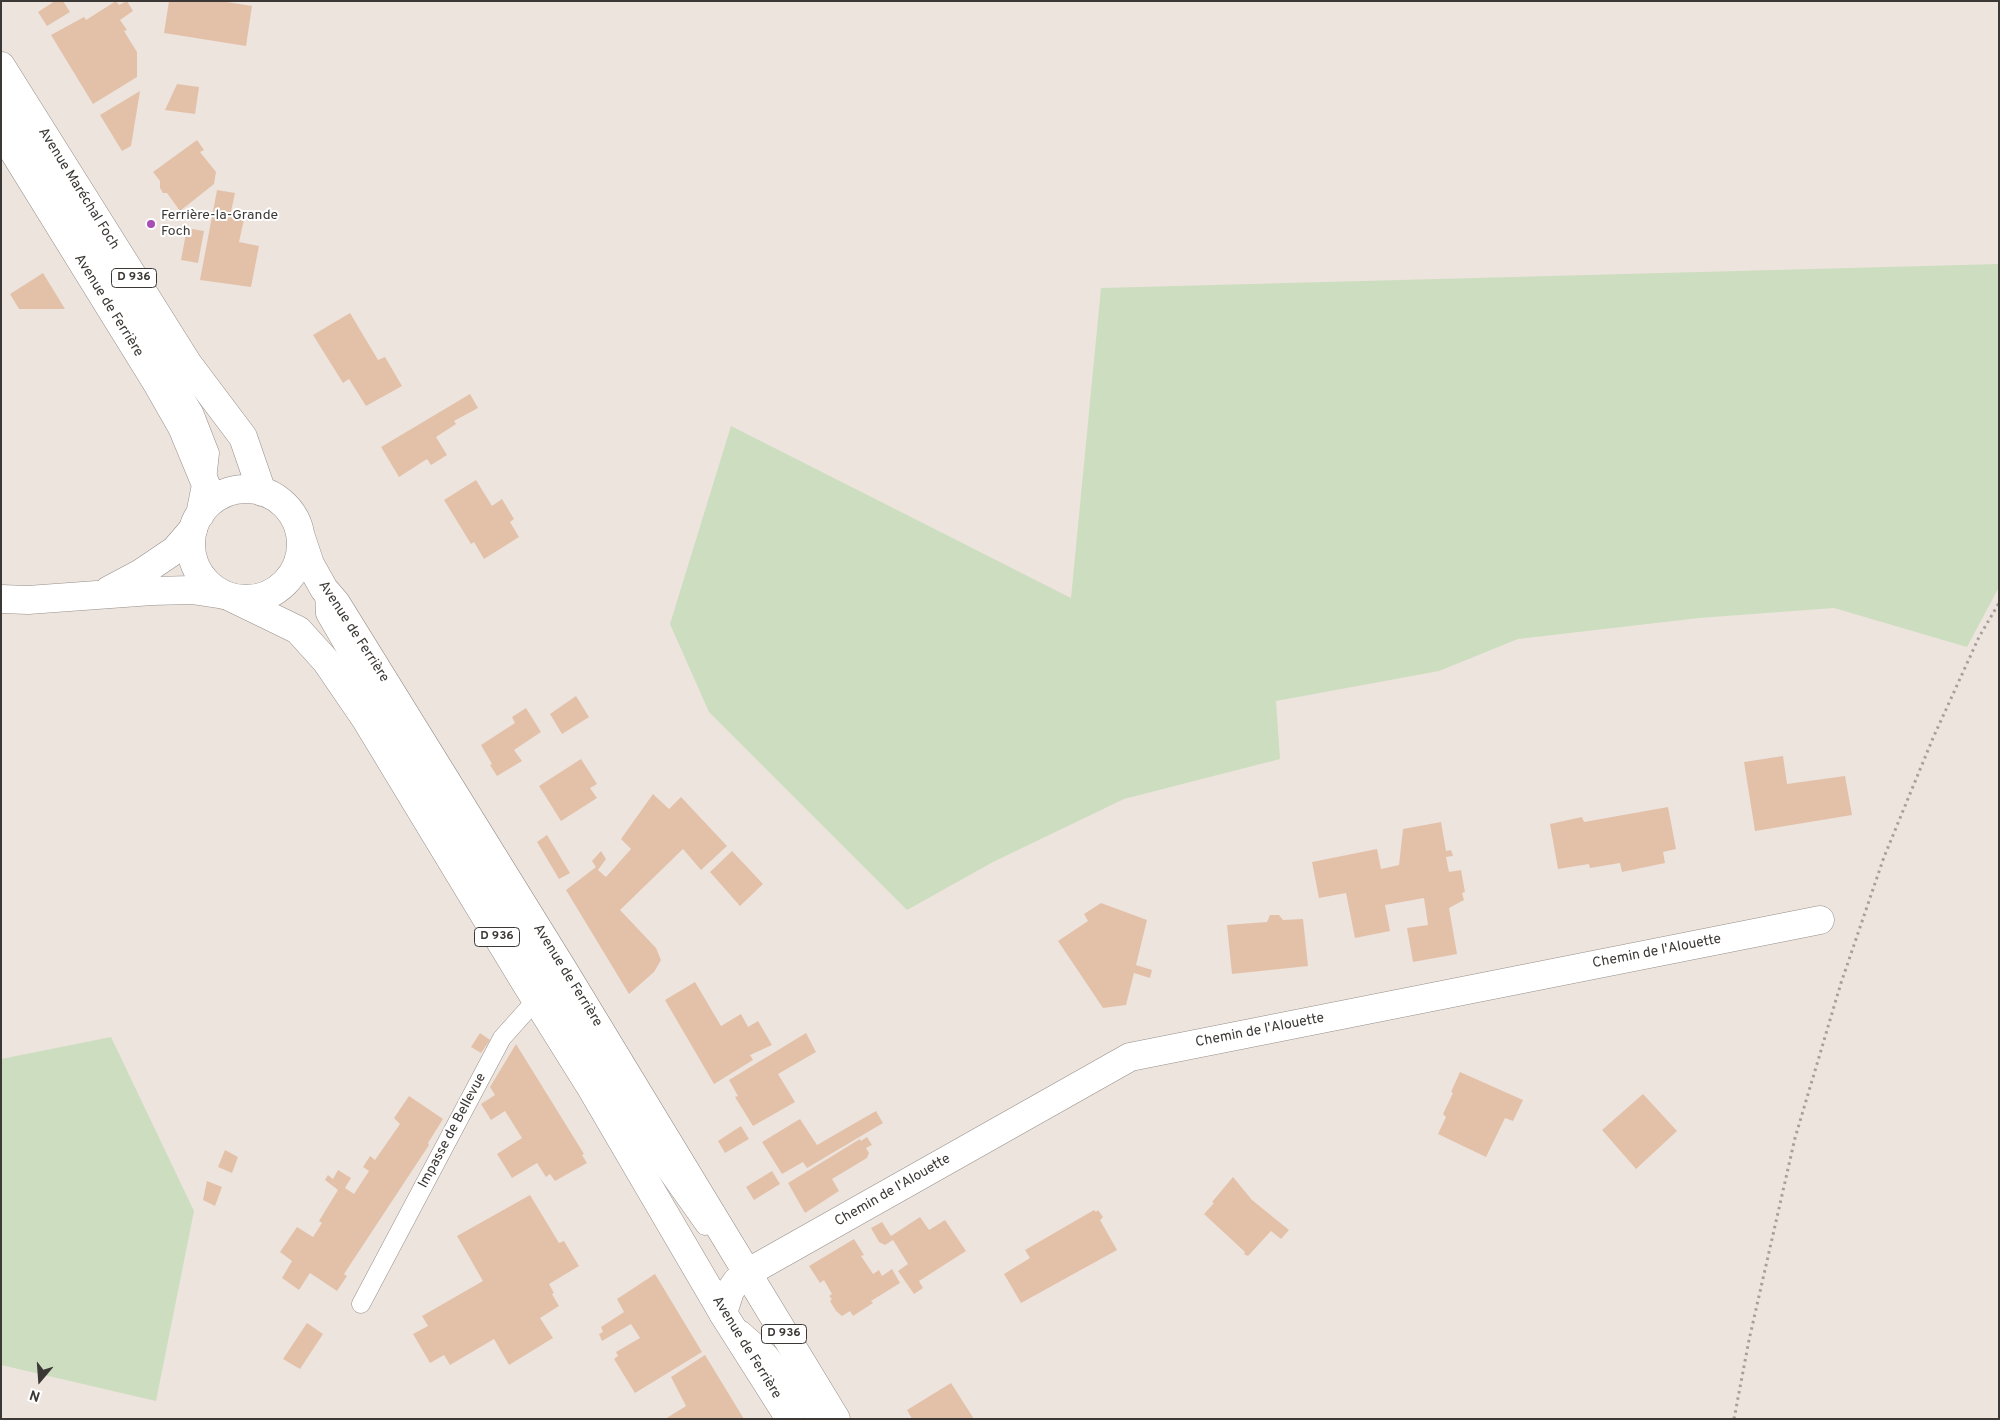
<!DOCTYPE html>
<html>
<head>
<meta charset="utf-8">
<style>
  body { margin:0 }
  #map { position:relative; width:2000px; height:1420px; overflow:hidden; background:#ede4de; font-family:Overpass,sans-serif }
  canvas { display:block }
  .frame { position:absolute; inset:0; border:2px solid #3b3835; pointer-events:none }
  .north { position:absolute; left:15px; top:1355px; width:50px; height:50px; -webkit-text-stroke:4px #fff; paint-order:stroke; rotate:198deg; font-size:14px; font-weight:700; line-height:20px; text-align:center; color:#3b3835 }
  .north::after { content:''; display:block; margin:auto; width:18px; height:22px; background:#3b3835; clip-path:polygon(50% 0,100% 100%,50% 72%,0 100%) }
</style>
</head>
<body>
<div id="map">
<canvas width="2000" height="1420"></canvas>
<div class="frame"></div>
<div class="north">N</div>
</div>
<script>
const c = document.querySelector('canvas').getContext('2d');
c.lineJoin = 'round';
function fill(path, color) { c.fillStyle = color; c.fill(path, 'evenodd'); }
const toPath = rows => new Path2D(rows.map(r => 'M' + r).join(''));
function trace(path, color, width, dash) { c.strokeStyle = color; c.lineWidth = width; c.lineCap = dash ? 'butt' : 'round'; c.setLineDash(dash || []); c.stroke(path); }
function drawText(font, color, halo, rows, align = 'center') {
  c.font = font + ' Overpass,sans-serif'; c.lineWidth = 4; c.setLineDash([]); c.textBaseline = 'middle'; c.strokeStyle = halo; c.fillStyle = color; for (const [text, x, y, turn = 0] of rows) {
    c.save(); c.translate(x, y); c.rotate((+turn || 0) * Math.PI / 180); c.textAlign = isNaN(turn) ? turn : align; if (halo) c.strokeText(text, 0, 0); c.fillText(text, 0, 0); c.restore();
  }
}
const green = toPath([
  [1999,264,1999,587,1967,647,1834,608,1699,618,1518,639,1439,671,1276,701,1280,759,1124,799,993,862,907,910,709,712,670,624,731,426,1071,598,1101,288],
  [111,1037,194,1211,156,1401,1,1365,1,1059]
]);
const building = toPath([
  [55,1,63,1,70,12,47,26,38,12],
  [116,1,119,5,127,1,133,11,120,20,127,30,124,31,137,52,137,77,93,104,51,35,84,17,86,20],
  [169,1,221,1,252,6,246,46,164,33],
  [177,84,199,87,195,114,165,110],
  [140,91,131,146,122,151,100,115],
  [197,140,204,150,200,152,216,172,214,184,180,211,167,193,163,193,160,188,160,181,153,172],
  [217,190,235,193,231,212,245,215,239,242,259,246,251,287,200,280],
  [187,228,204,231,198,263,181,260],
  [43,273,65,309,19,309,10,294],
  [350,313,378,360,385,357,402,386,366,406,349,379,343,383,313,335],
  [470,394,478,408,454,421,456,424,436,437,447,455,431,465,427,459,399,477,381,447],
  [476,480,492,506,502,499,514,519,510,522,519,537,484,559,474,542,471,544,444,500],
  [576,696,589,717,562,734,550,714],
  [526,708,541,732,514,750,522,761,497,776,490,765,492,764,481,745,515,723,512,717],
  [1783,756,1787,784,1845,776,1852,815,1755,831,1744,762],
  [581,759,597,784,590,788,597,798,561,821,539,786],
  [653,794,669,809,681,797,727,846,701,870,683,849,620,910,656,948,661,960,654,972,629,994,566,890,596,867,592,861,601,851,606,859,598,870,606,877,631,849,621,839],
  [1668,807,1676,849,1663,852,1665,863,1622,872,1620,863,1590,868,1589,864,1558,869,1550,824,1582,817,1584,822],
  [1441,822,1446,851,1451,850,1453,856,1446,857,1449,872,1461,870,1465,892,1462,893,1464,900,1449,908,1457,954,1413,962,1407,928,1428,925,1424,898,1385,905,1390,931,1355,938,1346,893,1319,898,1312,862,1377,849,1381,869,1399,865,1403,829],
  [547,835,570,873,559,879,537,842],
  [732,851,763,884,740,906,710,872],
  [1101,903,1147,920,1136,965,1152,970,1150,978,1134,973,1126,1005,1103,1008,1058,941,1088,921,1084,914],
  [1270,915,1279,915,1283,920,1303,919,1308,966,1232,974,1227,925,1267,922],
  [695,982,721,1026,741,1014,748,1027,758,1021,772,1045,750,1055,753,1060,714,1084,665,1000],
  [480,1033,490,1040,481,1053,471,1047],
  [806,1033,816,1052,778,1074,795,1102,753,1126,735,1097,738,1096,729,1080],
  [516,1044,584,1154,582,1155,587,1163,555,1181,550,1174,546,1177,537,1163,512,1178,497,1154,522,1138,505,1111,491,1120,481,1104,495,1095,490,1087],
  [1460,1072,1523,1100,1513,1121,1505,1118,1486,1157,1438,1134,1446,1117,1443,1114,1453,1093,1451,1092],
  [1643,1094,1677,1131,1636,1169,1602,1130],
  [409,1096,443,1119,428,1143,429,1145,344,1274,347,1276,337,1291,310,1273,299,1290,282,1278,292,1261,280,1252,297,1227,313,1237,322,1223,319,1221,338,1190,325,1180,328,1175,333,1179,338,1170,351,1178,345,1188,354,1194,369,1171,363,1167,370,1156,375,1160,400,1124,394,1118],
  [876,1111,883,1123,807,1168,803,1162,782,1174,762,1142,800,1119,817,1145],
  [741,1126,749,1139,725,1153,718,1141],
  [867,1137,872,1145,866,1148,869,1153,867,1158,832,1179,839,1191,805,1213,788,1183,860,1139,861,1141],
  [225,1150,238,1157,232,1173,218,1167],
  [772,1171,780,1184,754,1200,746,1187],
  [1233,1177,1252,1200,1289,1230,1281,1239,1271,1231,1248,1256,1244,1254,1245,1252,1204,1214,1214,1203,1212,1202],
  [207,1181,222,1187,215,1206,203,1200],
  [530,1195,559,1243,564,1241,579,1266,549,1284,554,1293,552,1294,559,1306,540,1318,553,1338,509,1365,494,1339,450,1365,444,1355,430,1363,413,1334,428,1326,422,1316,483,1281,457,1236],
  [1094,1210,1096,1212,1098,1210,1103,1217,1100,1220,1117,1250,1021,1303,1004,1274,1030,1258,1025,1250],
  [920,1217,929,1230,945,1220,966,1251,919,1281,923,1288,914,1294,898,1271,908,1264,893,1240,885,1245,879,1242,871,1228,882,1222,891,1236],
  [854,1239,864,1255,861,1256,873,1274,879,1270,882,1276,892,1269,900,1283,871,1301,873,1303,853,1316,850,1311,842,1316,836,1311,830,1301,832,1299,829,1296,832,1294,824,1280,820,1283,809,1266],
  [655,1274,702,1352,635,1393,614,1359,618,1356,616,1352,640,1338,631,1324,602,1341,599,1334,603,1332,601,1327,624,1312,617,1299],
  [307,1323,323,1334,300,1369,283,1359],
  [705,1355,744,1419,665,1419,686,1406,671,1377],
  [951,1383,974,1419,912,1419,907,1410]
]);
const path = toPath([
  [1734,1419,1749,1340,1795,1138,1841,983,1884,857,1933,738,1979,637,1999,603]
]);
const lane = toPath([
  [1,101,194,412,210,453,207,480],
  [324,589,325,614,373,697,654,1154,705,1226],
  [361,1304,502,1038,536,1000,543,996],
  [742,1330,769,1354,802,1397,815,1419]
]);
const street = toPath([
  [109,590,141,573,175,550,193,529],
  [1,599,28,600,152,591,192,590,225,595],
  [723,1313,730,1291,737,1281,747,1273,1130,1057,1820,920]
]);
const primary = toPath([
  [1,66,188,364,243,437,262,492],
  [1,131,158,385,182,427,206,485,200,515],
  '191 544a55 55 0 1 1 110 0a55 55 0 1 1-110 0Z',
  [300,534,310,564,324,589,336,603,564,971,836,1419],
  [230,597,298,630,326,661,365,718,525,982,590,1086,724,1315,790,1419]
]);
const markers = [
  [151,224,5,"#a94db7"]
];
const shields = [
  [134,278,45],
  [497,937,45],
  [784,1334,45]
];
const shieldNames = [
  ["D 936",134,278],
  ["D 936",497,937],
  ["D 936",784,1334]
];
const streetNames = [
  ["Avenue Maréchal Foch",78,189,58],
  ["Avenue de Ferrière",108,306,58],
  ["Avenue de Ferrière",353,632,57],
  ["Chemin de l'Alouette",1657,952,-11],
  ["Avenue de Ferrière",567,976,58],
  ["Chemin de l'Alouette",1260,1031,-11],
  ["Impasse de Bellevue",453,1131,-62],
  ["Chemin de l'Alouette",893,1191,-30],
  ["Avenue de Ferrière",746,1348,58]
];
const poiNames = [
  ["Ferrière-la-Grande",161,216],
  ["Foch",161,232]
];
fill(green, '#cdddbf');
fill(building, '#e3c1a9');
trace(lane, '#968e88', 19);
trace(street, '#968e88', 29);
trace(primary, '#968e88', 29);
trace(path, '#a6a09b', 3, [2.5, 4]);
trace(lane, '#fff', 18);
trace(street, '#fff', 28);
trace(primary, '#fff', 28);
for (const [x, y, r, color] of markers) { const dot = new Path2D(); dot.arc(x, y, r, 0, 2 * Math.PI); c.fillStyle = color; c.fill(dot); trace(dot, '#fff', 2); }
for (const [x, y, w] of shields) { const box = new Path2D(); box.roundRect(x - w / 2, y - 9.5, w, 19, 4); c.fillStyle = '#fff'; c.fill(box); trace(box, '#3b3835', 1); }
drawText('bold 12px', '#3b3835', null, shieldNames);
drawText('14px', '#3b3835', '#fff', streetNames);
drawText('14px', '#3b3835', '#fff', poiNames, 'left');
</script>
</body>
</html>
